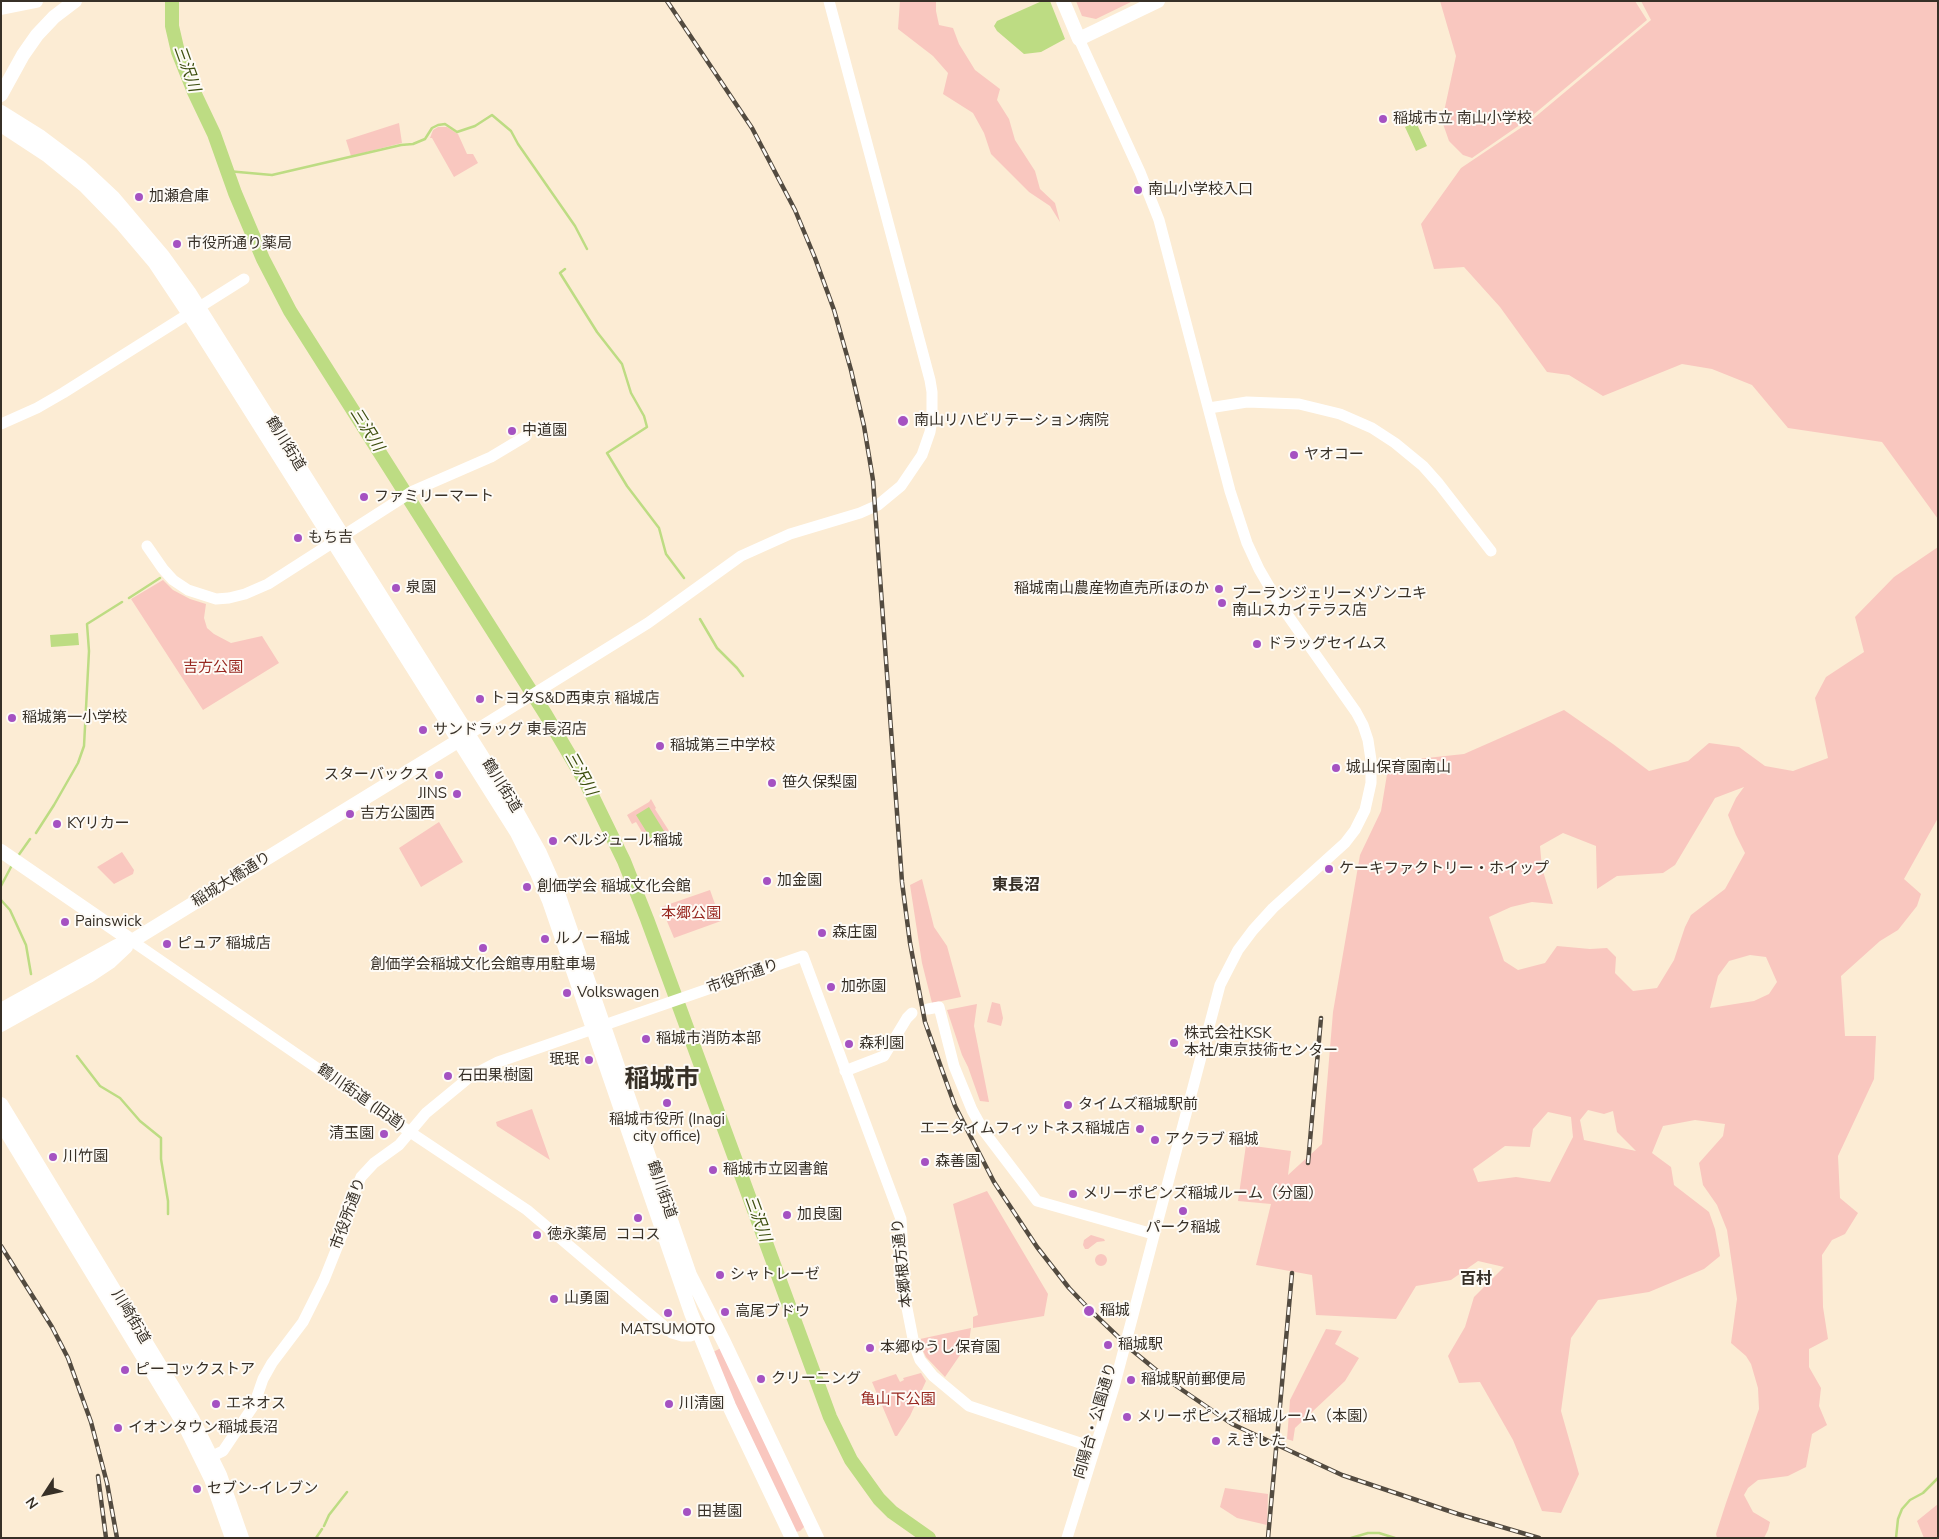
<!DOCTYPE html>
<html>
<head>
<meta charset="utf-8">
<style>
  body { margin:0 }
  #map { position:relative; width:1939px; height:1539px; overflow:hidden; background:#fcecd4; font-family:"Nunito Sans",sans-serif }
  canvas { display:block }
  .frame { position:absolute; inset:0; border:2px solid #373027; pointer-events:none }
  .north { position:absolute; left:20px; top:1469px; width:50px; height:50px; -webkit-text-stroke:4px #fefbf6; paint-order:stroke; rotate:235deg; font-size:14px; font-weight:700; line-height:20px; text-align:center; color:#373027 }
  .north::after { content:''; display:block; margin:auto; width:18px; height:22px; background:#373027; clip-path:polygon(50% 0,100% 100%,50% 72%,0 100%) }
</style>
</head>
<body>
<div id="map">
<canvas width="1939" height="1539"></canvas>
<div class="frame"></div>
<div class="north">N</div>
</div>
<script>
const c = document.querySelector('canvas').getContext('2d');
c.lineJoin = 'round';
function fill(path, color) { c.fillStyle = color; c.fill(path, 'evenodd'); }
const toPath = rows => new Path2D(rows.map(r => 'M' + r).join(''));
function trace(path, color, width, dash) { c.strokeStyle = color; c.lineWidth = width; c.lineCap = dash ? 'butt' : 'round'; c.setLineDash(dash || []); c.stroke(path); }
function drawText(font, color, halo, rows, align = 'center') {
  c.font = font + ' "Nunito Sans","Noto Sans JP",sans-serif'; c.lineWidth = 4; c.setLineDash([]); c.textBaseline = 'middle'; c.strokeStyle = halo; c.fillStyle = color; for (const [text, x, y, turn = 0] of rows) {
    c.save(); c.translate(x, y); c.rotate((+turn || 0) * Math.PI / 180); c.textAlign = isNaN(turn) ? turn : align; if (halo) c.strokeText(text, 0, 0); c.fillText(text, 0, 0); c.restore();
  }
}
const green = toPath([
  [900,1,936,1,936,11,939,25,953,28,959,44,975,70,1000,89,997,100,1009,119,1015,140,1035,171,1040,189,1055,203,1060,222,1050,206,1029,192,991,154,984,133,973,113,943,94,948,73,933,56,898,29],
  [1076,1,1133,1,1096,19,1082,16],
  [1440,1,1635,1,1647,20,1527,120,1472,158,1463,155,1449,141,1442,121,1456,56],
  [1641,1,1938,1,1938,519,1882,442,1788,428,1752,385,1712,369,1682,364,1603,396,1569,375,1547,372,1500,307,1464,267,1434,269,1421,224,1461,168,1528,123,1651,20],
  [399,123,402,143,351,156,346,140],
  [438,127,447,127,458,134,467,154,473,154,478,163,454,177,432,138,430,138,433,130],
  [1938,547,1938,818,1904,879,1921,894,1917,906,1898,930,1880,941,1841,976,1845,1036,1876,1036,1874,1079,1838,1156,1840,1198,1858,1213,1845,1234,1832,1240,1822,1255,1823,1307,1828,1339,1809,1349,1809,1367,1821,1388,1819,1406,1827,1425,1812,1434,1806,1467,1788,1476,1758,1480,1748,1488,1744,1495,1753,1512,1770,1522,1768,1530,1764,1538,1717,1538,1716,1534,1726,1503,1759,1409,1758,1388,1751,1364,1746,1356,1731,1343,1737,1299,1727,1230,1717,1205,1703,1185,1699,1163,1723,1136,1725,1124,1695,1120,1663,1126,1652,1153,1671,1167,1674,1185,1709,1212,1715,1229,1720,1256,1704,1269,1649,1292,1598,1300,1571,1338,1561,1411,1579,1474,1561,1513,1542,1511,1513,1440,1480,1382,1459,1383,1448,1356,1465,1327,1474,1297,1504,1267,1478,1261,1451,1280,1416,1286,1396,1319,1316,1315,1312,1275,1256,1265,1271,1204,1238,1201,1246,1145,1291,1151,1288,1175,1322,1144,1333,1012,1360,855,1381,811,1389,762,1464,754,1564,710,1613,744,1649,771,1688,761,1709,743,1739,747,1765,766,1793,771,1828,758,1815,698,1826,677,1864,652,1855,617,1894,577],
  [1744,787,1736,798,1728,815,1736,835,1745,853,1725,889,1691,915,1685,927,1674,960,1657,988,1633,991,1615,973,1616,957,1607,948,1590,949,1557,946,1545,963,1518,970,1504,961,1489,917,1511,907,1532,902,1553,904,1542,868,1540,846,1563,833,1596,846,1597,889,1617,876,1663,873,1675,865,1715,798],
  [1750,955,1766,957,1777,982,1769,994,1754,1001,1710,1008,1718,976,1729,961],
  [1588,1110,1604,1114,1613,1111,1617,1132,1636,1151,1584,1140,1580,1120],
  [1548,1112,1571,1117,1573,1137,1550,1182,1516,1177,1478,1182,1473,1169,1505,1146,1530,1147,1533,1129],
  [163,580,173,590,190,599,206,604,204,618,207,628,214,634,231,643,262,636,279,663,203,710,131,599],
  [651,799,656,808,655,809,671,834,655,845,646,839,636,822,632,824,627,815,649,802],
  [439,822,463,862,421,887,399,848],
  [122,852,134,870,133,874,114,884,97,867],
  [922,879,934,927,947,946,961,997,932,1003,922,963,910,885],
  [710,890,721,921,674,938,661,907],
  [992,1002,1000,1004,1003,1018,1001,1026,987,1022],
  [977,1004,974,1026,989,1102,980,1101,968,1067,962,1055,947,1010],
  [532,1109,550,1160,497,1126,496,1122],
  [987,1191,1048,1294,1044,1316,973,1328,973,1317,978,1315,953,1204],
  [1091,1235,1104,1239,1105,1241,1097,1242,1088,1249,1085,1249,1083,1245,1084,1240],
  '1095 1260a6 6 0 1 1 12 0a6 6 0 1 1-12 0Z',
  [971,1328,969,1342,945,1377,926,1357,922,1349,920,1339],
  [1326,1329,1342,1331,1335,1344,1359,1358,1345,1381,1295,1428,1293,1441,1287,1439,1290,1400],
  [723,1347,805,1526,800,1531,796,1532,711,1353],
  [921,1373,926,1381,910,1416,897,1436,895,1436,872,1382,896,1374,900,1382,904,1380,903,1378],
  [1225,1488,1268,1494,1267,1525,1237,1518,1220,1507],
  [1938,1504,1938,1538,1924,1538,1917,1521]
]);
const water = toPath([
  [1042,1,1050,1,1065,39,1041,52,1024,54,997,31,994,26,997,21],
  [1416,122,1427,146,1416,151,1405,127],
  [78,633,79,645,51,647,50,635],
  [649,807,664,831,651,839,636,815]
]);
const stream = toPath([
  [227,171,272,175,401,145,413,144,425,139,432,128,438,125,445,124,457,132,475,126,492,115,511,131,518,144,575,226,587,249],
  [565,269,560,273,597,332,622,364,631,393,644,416,647,427,607,453,627,486,659,528,666,554,684,578],
  [129,598,160,578],
  [700,619,717,648,737,668,743,676],
  [36,833,54,805,78,763,84,746,89,651,87,624,122,602],
  [18,856,30,839],
  [1,886,12,865],
  [1,900,10,910,26,945,31,974],
  [77,1056,100,1086,120,1098,140,1121,161,1138,161,1159,168,1201,168,1214],
  [324,1526,329,1515,347,1492],
  [316,1538,322,1529],
  [1351,1538,1368,1533,1379,1533,1395,1538],
  [1896,1538,1898,1519,1902,1509,1910,1500,1923,1493,1938,1478]
]);
const river = toPath([
  [172,1,172,26,178,52,194,92,214,134,235,193,263,259,290,311,546,715,586,783,624,861,647,919,830,1417,851,1460,879,1499,892,1512,929,1538]
]);
const minor = toPath([
  [1209,408,1247,402,1299,404,1340,414,1372,428,1395,443,1423,466,1439,484,1491,551],
  [1,424,37,408,63,393,244,279],
  [147,546,163,569,173,580,188,590,216,599,229,598,245,594,268,584,413,491,491,457,526,436],
  [469,734,648,623,741,556,790,534,860,513,878,505,901,486,922,455,930,432,932,419,932,392,930,380,829,1],
  [132,941,410,1132,527,1210,672,1333,682,1336,690,1336,716,1326],
  [928,1009,939,1007,954,1066,972,1110,983,1130,1037,1201,1153,1234],
  [845,1071,884,1056,907,1018,912,1013],
  [204,1460,223,1451,254,1405,263,1379,272,1363,303,1322,324,1280,344,1230,354,1194,361,1177,374,1163,399,1145,426,1113,471,1076,498,1062,803,956,901,1219,906,1303,914,1344,920,1360,933,1376,969,1406,1089,1446],
  [1067,1538,1114,1387,1220,985,1238,950,1253,930,1273,908,1345,843,1355,830,1365,810,1371,783,1371,760,1368,740,1363,725,1356,712,1277,600,1259,569,1247,543,1230,491,1159,220,1140,172,1079,39]
]);
const major = toPath([
  [1063,1,1079,39,1158,1],
  [1,8,36,1],
  [1,95,23,55,37,35,54,17,75,1],
  [1,112,41,137,81,167,113,197,163,256,189,292,516,810,540,853,559,896,690,1275,724,1342,817,1538],
  [1,125,48,156,85,186,121,223,155,263,195,323,517,833,537,873,549,901,691,1313,729,1406,792,1538],
  [1,851,132,941],
  [1,1010,117,946,132,941,466,736],
  [1,1025,89,976,110,962,126,947],
  [1,1104,193,1420,220,1475,242,1538],
  [1,1123,185,1426,211,1479,232,1538]
]);
const rail = toPath([
  [667,1,752,128,795,210,815,258,834,310,851,370,864,426,873,480,902,882,910,943,925,1022,942,1070,955,1106,994,1182,1037,1247,1069,1288,1090,1310,1133,1351,1172,1383,1232,1424,1342,1475,1458,1514,1539,1538],
  [1308,1163,1321,1018],
  [1,1246,52,1327,68,1358,91,1422,107,1483,117,1538],
  [98,1476,106,1538],
  [1268,1538,1292,1273]
]);
const markers = [
  [1383,119,5,"#a552c2"],
  [1138,190,5,"#a552c2"],
  [139,197,5,"#a552c2"],
  [177,244,5,"#a552c2"],
  [903,421,6,"#a552c2"],
  [512,431,5,"#a552c2"],
  [1294,455,5,"#a552c2"],
  [364,497,5,"#a552c2"],
  [298,538,5,"#a552c2"],
  [396,588,5,"#a552c2"],
  [1219,589,5,"#a552c2"],
  [1222,603,5,"#a552c2"],
  [1257,644,5,"#a552c2"],
  [480,699,5,"#a552c2"],
  [12,718,5,"#a552c2"],
  [423,730,5,"#a552c2"],
  [660,746,5,"#a552c2"],
  [1336,768,5,"#a552c2"],
  [439,775,5,"#a552c2"],
  [772,783,5,"#a552c2"],
  [457,794,5,"#a552c2"],
  [350,814,5,"#a552c2"],
  [57,824,5,"#a552c2"],
  [553,841,5,"#a552c2"],
  [1329,869,5,"#a552c2"],
  [767,881,5,"#a552c2"],
  [527,887,5,"#a552c2"],
  [65,922,5,"#a552c2"],
  [822,933,5,"#a552c2"],
  [545,939,5,"#a552c2"],
  [167,944,5,"#a552c2"],
  [483,948,5,"#a552c2"],
  [831,987,5,"#a552c2"],
  [567,993,5,"#a552c2"],
  [646,1039,5,"#a552c2"],
  [1174,1043,5,"#a552c2"],
  [849,1044,5,"#a552c2"],
  [589,1060,5,"#a552c2"],
  [448,1076,5,"#a552c2"],
  [667,1103,5,"#a552c2"],
  [1068,1105,5,"#a552c2"],
  [1140,1129,5,"#a552c2"],
  [384,1134,5,"#a552c2"],
  [1155,1140,5,"#a552c2"],
  [53,1157,5,"#a552c2"],
  [925,1162,5,"#a552c2"],
  [713,1170,5,"#a552c2"],
  [1073,1194,5,"#a552c2"],
  [1183,1211,5,"#a552c2"],
  [787,1215,5,"#a552c2"],
  [638,1218,5,"#a552c2"],
  [537,1235,5,"#a552c2"],
  [720,1275,5,"#a552c2"],
  [554,1299,5,"#a552c2"],
  [1089,1311,6,"#a552c2"],
  [725,1312,5,"#a552c2"],
  [668,1313,5,"#a552c2"],
  [1108,1345,5,"#a552c2"],
  [870,1348,5,"#a552c2"],
  [125,1370,5,"#a552c2"],
  [761,1379,5,"#a552c2"],
  [1131,1380,5,"#a552c2"],
  [216,1404,5,"#a552c2"],
  [669,1404,5,"#a552c2"],
  [1127,1417,5,"#a552c2"],
  [118,1428,5,"#a552c2"],
  [1216,1441,5,"#a552c2"],
  [197,1489,5,"#a552c2"],
  [687,1512,5,"#a552c2"]
];
const poiNames = [
  ["稲城市立 南山小学校",1393,119],
  ["南山小学校入口",1148,190],
  ["加瀬倉庫",149,197],
  ["市役所通り薬局",187,244],
  ["南山リハビリテーション病院",914,421],
  ["中道園",522,431],
  ["ヤオコー",1304,455],
  ["ファミリーマート",374,497],
  ["もち吉",308,538],
  ["泉園",406,588],
  ["稲城南山農産物直売所ほのか",1209,589,"right"],
  ["ブーランジェリーメゾンユキ",1232,594],
  ["南山スカイテラス店",1232,611],
  ["ドラッグセイムス",1267,644],
  ["トヨタS&D西東京 稲城店",490,699],
  ["稲城第一小学校",22,718],
  ["サンドラッグ 東長沼店",433,730],
  ["稲城第三中学校",670,746],
  ["城山保育園南山",1346,768],
  ["スターバックス",429,775,"right"],
  ["笹久保梨園",782,783],
  ["JINS",447,794,"right"],
  ["吉方公園西",360,814],
  ["KYリカー",67,824],
  ["ベルジュール稲城",563,841],
  ["ケーキファクトリー・ホイップ",1339,869],
  ["加金園",777,881],
  ["創価学会 稲城文化会館",537,887],
  ["Painswick",75,922],
  ["森庄園",832,933],
  ["ルノー稲城",555,939],
  ["ピュア 稲城店",177,944],
  ["創価学会稲城文化会館専用駐車場",483,965,"center"],
  ["加弥園",841,987],
  ["Volkswagen",577,993],
  ["株式会社KSK",1184,1034],
  ["本社/東京技術センター",1184,1051],
  ["稲城市消防本部",656,1039],
  ["森利園",859,1044],
  ["珉珉",579,1060,"right"],
  ["石田果樹園",458,1076],
  ["タイムズ稲城駅前",1078,1105],
  ["稲城市役所 (Inagi",667,1120,"center"],
  ["city office)",667,1137,"center"],
  ["エニタイムフィットネス稲城店",1130,1129,"right"],
  ["清玉園",374,1134,"right"],
  ["アクラブ 稲城",1165,1140],
  ["川竹園",63,1157],
  ["森善園",935,1162],
  ["稲城市立図書館",723,1170],
  ["メリーポピンズ稲城ルーム（分園）",1083,1194],
  ["加良園",797,1215],
  ["パーク稲城",1183,1228,"center"],
  ["徳永薬局",547,1235],
  ["ココス",638,1235,"center"],
  ["シャトレーゼ",730,1275],
  ["山勇園",564,1299],
  ["稲城",1100,1311],
  ["高尾ブドウ",735,1312],
  ["MATSUMOTO",668,1330,"center"],
  ["稲城駅",1118,1345],
  ["本郷ゆうし保育園",880,1348],
  ["ピーコックストア",135,1370],
  ["クリーニング",771,1379],
  ["稲城駅前郵便局",1141,1380],
  ["エネオス",226,1404],
  ["川清園",679,1404],
  ["メリーポピンズ稲城ルーム（本園）",1137,1417],
  ["イオンタウン稲城長沼",128,1428],
  ["えきした",1226,1441],
  ["セブン-イレブン",207,1489],
  ["田甚園",697,1512]
];
const streetNames = [
  ["鶴川街道",285,444,58],
  ["鶴川街道",501,786,58],
  ["稲城大橋通り",232,880,-32],
  ["市役所通り",743,977,-19],
  ["鶴川街道 (旧道)",361,1098,35],
  ["鶴川街道",661,1190,71],
  ["市役所通り",349,1214,-70],
  ["本郷根方通り",903,1263,-96],
  ["川崎街道",130,1317,59],
  ["向陽台・公園通り",1096,1421,-74]
];
const parkNames = [
  ["吉方公園",213,668],
  ["本郷公園",691,914],
  ["亀山下公園",898,1400]
];
const waterNames = [
  ["三沢川",186,69,70],
  ["三沢川",366,430,58],
  ["三沢川",580,774,61],
  ["三沢川",757,1219,70]
];
const neighbourhoodNames = [
  ["東長沼",1016,886],
  ["百村",1476,1280]
];
const townNames = [
  ["稲城市",662,1081]
];
fill(green, '#f9c7bf');
fill(water, '#bddc83');
trace(stream, '#bddc83', 2.5);
trace(river, '#bddc83', 14);
trace(minor, '#fff', 11);
trace(major, '#fff', 14);
trace(rail, '#534b40', 4.5);
trace(rail, '#fefbf6', 2.5, [8]);
for (const [x, y, r, color] of markers) { const dot = new Path2D(); dot.arc(x, y, r, 0, 2 * Math.PI); c.fillStyle = color; c.fill(dot); trace(dot, '#fefbf6', 2); }
drawText('15px', '#373027', '#fefbf6', poiNames, 'left');
drawText('15px', '#373027', '#fefbf6', streetNames);
drawText('15px', '#982820', '#fefbf6', parkNames);
drawText('italic 16px', '#3d4f0f', '#fefbf6', waterNames);
drawText('bold 16px', '#373027', '#fefbf6', neighbourhoodNames);
drawText('bold 25px', '#373027', '#fefbf6', townNames);
</script>
</body>
</html>
